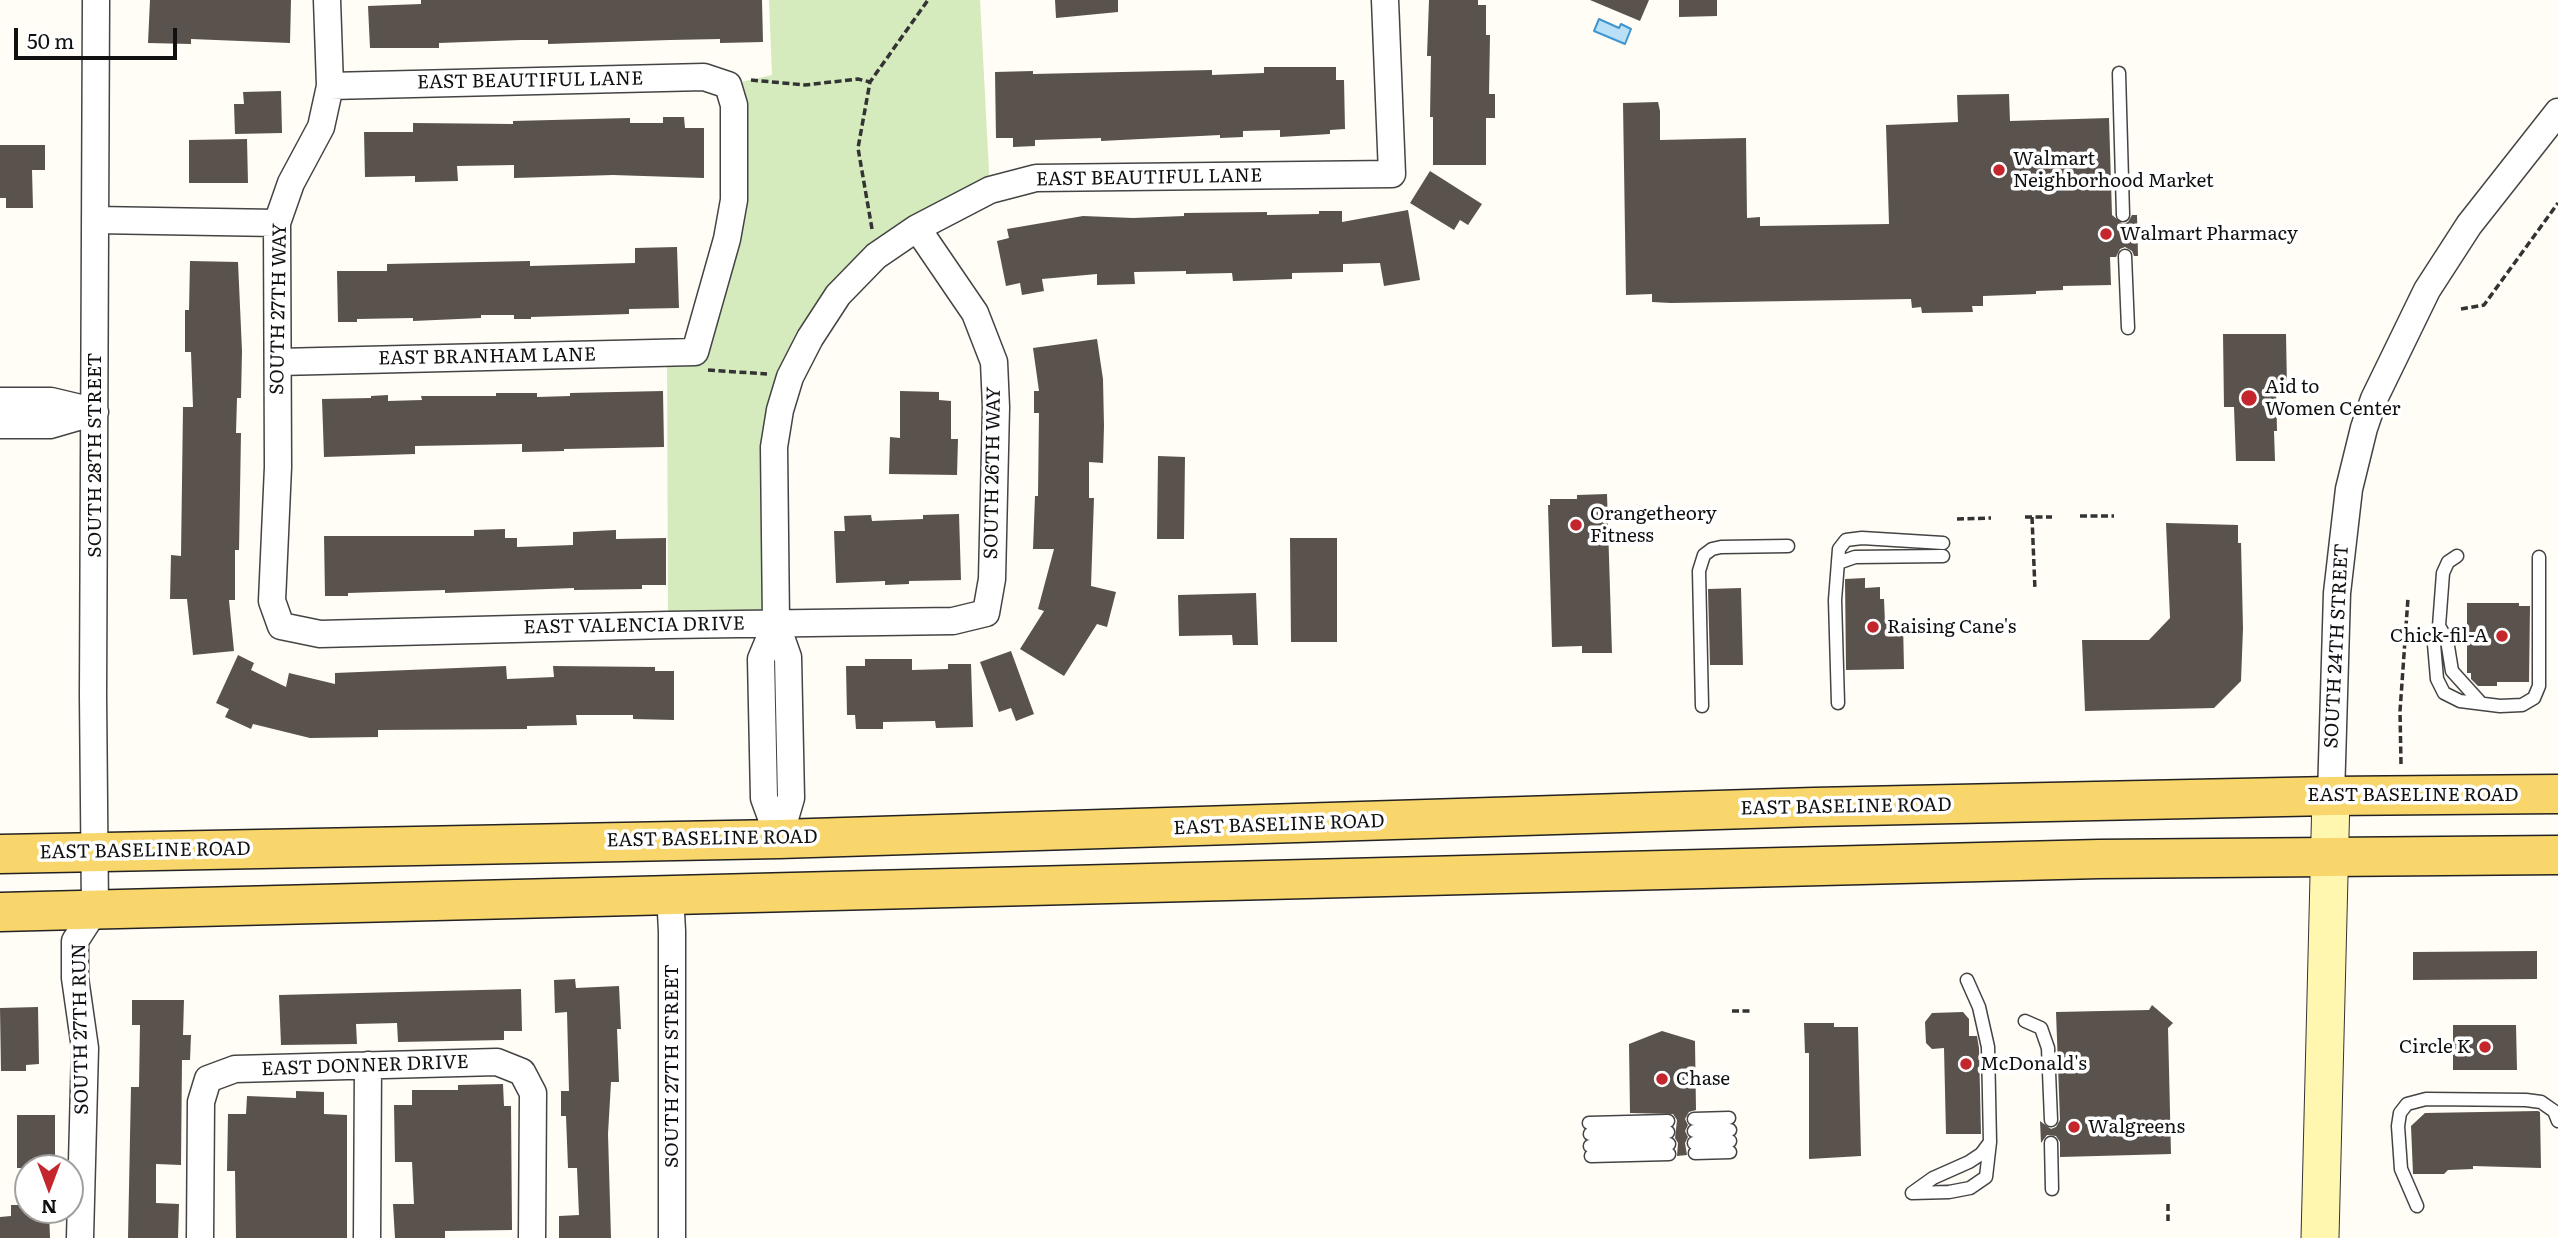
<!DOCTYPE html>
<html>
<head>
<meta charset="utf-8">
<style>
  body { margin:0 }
  #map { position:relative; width:2558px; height:1238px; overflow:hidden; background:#fffdf5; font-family:Literata,serif }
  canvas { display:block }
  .north { position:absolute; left:14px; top:1154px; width:70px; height:70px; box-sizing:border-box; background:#fff; border:2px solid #a0a0a0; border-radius:50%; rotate:180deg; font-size:19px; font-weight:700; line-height:28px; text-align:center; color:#111 }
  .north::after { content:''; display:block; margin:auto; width:24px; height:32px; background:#c4262e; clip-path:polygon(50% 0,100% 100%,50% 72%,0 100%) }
  .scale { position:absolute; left:14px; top:28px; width:163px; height:32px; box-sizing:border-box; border:4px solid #111; border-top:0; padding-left:9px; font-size:21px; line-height:24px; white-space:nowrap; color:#111; -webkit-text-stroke:5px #fff; paint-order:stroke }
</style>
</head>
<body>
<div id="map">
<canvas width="2558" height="1238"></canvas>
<div class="north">N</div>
<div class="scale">50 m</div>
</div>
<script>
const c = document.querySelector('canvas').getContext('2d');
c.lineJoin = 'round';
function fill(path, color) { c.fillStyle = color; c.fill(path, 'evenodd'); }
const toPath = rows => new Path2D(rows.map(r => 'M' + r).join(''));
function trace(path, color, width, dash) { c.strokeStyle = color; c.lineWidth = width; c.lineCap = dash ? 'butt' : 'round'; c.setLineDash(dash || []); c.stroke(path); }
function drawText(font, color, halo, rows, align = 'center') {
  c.font = font + ' Literata,serif'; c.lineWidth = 7; c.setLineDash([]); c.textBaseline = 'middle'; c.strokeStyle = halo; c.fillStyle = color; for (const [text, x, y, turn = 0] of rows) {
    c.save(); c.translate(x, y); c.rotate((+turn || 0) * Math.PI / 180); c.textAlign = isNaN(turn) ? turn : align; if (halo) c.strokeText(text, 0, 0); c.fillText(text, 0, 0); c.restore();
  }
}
const green = toPath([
  [769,0,980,0,990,190,876,256,790,377,776,623,668,625,667,353,694,352,727,239,728,85,772,75]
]);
const water = toPath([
  [1599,19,1619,28,1621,24,1631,29,1625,44,1594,31,1599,19]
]);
const building = toPath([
  [150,0,291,0,290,43,191,39,191,44,148,43],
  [421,0,762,0,763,42,720,43,720,39,670,40,548,44,548,40,521,40,439,43,439,48,370,48,368,6,421,4],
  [1055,0,1118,0,1118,12,1056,18],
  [1429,0,1478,0,1478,5,1486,5,1486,35,1490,35,1489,94,1495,94,1495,118,1486,118,1486,165,1433,165,1433,117,1430,117,1431,56,1427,56],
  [1590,0,1649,0,1640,21],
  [1679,0,1717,0,1717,16,1679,17],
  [1264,67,1336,67,1336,80,1344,80,1345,129,1330,130,1330,134,1280,137,1280,130,1243,131,1243,137,1220,138,1220,135,1101,141,1101,138,1035,140,1035,146,1013,147,1013,138,996,138,995,72,1033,71,1033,74,1212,70,1212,75,1264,73],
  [281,91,282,133,235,134,234,104,244,104,243,92],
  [2009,94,2010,121,2109,118,2112,215,2123,224,2128,222,2132,215,2137,215,2138,256,2134,256,2132,251,2125,247,2120,249,2116,257,2110,257,2111,285,2063,286,2063,290,2036,291,2036,294,1983,296,1983,306,1972,306,1973,312,1922,313,1921,307,1912,308,1911,299,1671,303,1652,302,1652,294,1626,295,1623,103,1658,102,1660,111,1660,140,1746,138,1747,218,1760,217,1760,226,1889,224,1886,125,1958,122,1957,95],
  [663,117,684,117,685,128,704,128,704,178,613,175,514,178,514,165,457,166,458,181,415,182,415,176,365,177,364,132,413,132,413,123,513,124,513,121,630,118,630,123,663,123],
  [247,139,248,183,189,183,189,140],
  [0,145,45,145,45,170,32,170,33,208,6,208,6,198,0,198],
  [1430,171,1482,204,1468,225,1460,220,1454,230,1410,203],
  [1408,210,1420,280,1384,286,1380,263,1343,264,1343,272,1292,273,1292,279,1233,281,1232,273,1186,274,1186,271,1134,272,1135,284,1097,285,1097,274,1042,279,1044,291,1022,295,1020,283,1006,286,997,241,1009,238,1007,229,1083,216,1133,218,1184,216,1184,213,1267,212,1267,215,1319,214,1319,211,1342,211,1342,222],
  [677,247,679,308,629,309,629,314,531,317,531,319,514,319,514,315,481,315,481,318,413,321,413,318,357,319,357,322,338,322,337,271,387,271,387,264,530,261,530,266,635,263,635,248],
  [190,261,238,262,242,351,241,398,237,398,236,433,241,433,239,550,235,550,235,600,229,600,234,651,193,655,187,599,170,599,171,555,181,556,183,407,193,407,191,352,185,352,185,310,189,310],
  [2223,334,2286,334,2287,388,2276,388,2277,431,2274,431,2275,461,2236,461,2234,407,2224,407],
  [1097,339,1103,379,1104,426,1103,463,1089,462,1089,498,1094,498,1091,586,1116,592,1107,627,1097,624,1064,676,1020,649,1044,611,1038,609,1054,549,1033,549,1035,496,1038,496,1039,413,1034,413,1034,391,1039,391,1033,348],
  [663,391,664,447,564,449,564,451,522,452,522,444,415,446,415,454,324,457,322,399,371,398,371,396,388,395,388,401,422,400,421,396,496,396,496,393,537,393,537,397,570,396,570,393],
  [900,391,939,392,939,400,951,401,951,439,958,439,957,475,889,474,890,437,900,438],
  [1158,456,1185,457,1184,539,1157,539],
  [1607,494,1612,653,1582,653,1582,646,1552,647,1548,505,1550,505,1550,499,1577,499,1577,495],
  [959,514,961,580,909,581,909,584,885,585,885,581,836,583,834,531,845,531,844,516,871,515,872,521,923,519,923,515],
  [2166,523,2238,525,2238,543,2241,543,2243,628,2241,681,2214,708,2085,711,2082,640,2149,640,2170,618],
  [505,529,505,538,517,538,517,547,573,545,573,532,616,530,616,539,666,538,666,585,642,585,642,589,574,590,574,588,445,593,445,590,348,593,348,596,325,596,324,536,474,536,474,530],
  [1290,538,1337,538,1337,642,1291,642],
  [1865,578,1865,588,1880,587,1880,599,1884,599,1885,623,1903,622,1904,669,1846,670,1845,579],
  [1741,588,1743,665,1710,665,1708,589],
  [1256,593,1258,645,1233,645,1232,635,1179,636,1178,595],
  [2467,603,2519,603,2519,606,2530,606,2529,682,2497,682,2497,686,2478,686,2471,679,2471,673,2467,673],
  [1011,651,1034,714,1016,721,1011,708,999,712,980,662],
  [238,655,254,663,251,670,286,687,289,673,335,684,335,673,506,666,507,679,554,677,553,666,655,667,655,671,674,671,674,720,633,719,633,715,576,715,577,725,527,726,527,729,378,730,378,737,310,738,253,724,251,729,225,717,229,709,216,703],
  [865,659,912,659,912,670,948,669,948,664,971,664,973,727,936,728,935,721,883,722,883,729,856,729,855,715,847,715,846,666,865,666],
  [2537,951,2537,979,2413,980,2413,952],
  [575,979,576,988,619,986,621,1029,617,1029,619,1082,611,1082,608,1134,611,1238,559,1238,559,1216,579,1215,577,1168,568,1168,566,1116,561,1116,561,1091,569,1091,567,1012,555,1013,554,980],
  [521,989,522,1031,504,1031,504,1040,398,1042,397,1023,356,1024,357,1044,281,1045,279,995],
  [132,1000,184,1000,183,1035,191,1035,190,1060,182,1060,181,1165,156,1164,156,1203,179,1204,178,1238,128,1238,131,1087,139,1087,140,1025,132,1025],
  [2152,1005,2173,1023,2168,1028,2171,1154,2060,1157,2060,1142,2056,1136,2047,1135,2041,1143,2040,1121,2051,1129,2056,1127,2060,1120,2056,1012,2149,1010],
  [38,1007,39,1064,26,1065,26,1071,1,1071,0,1008],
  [1963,1012,1969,1019,1969,1036,1977,1036,1979,1048,1981,1134,1946,1134,1944,1048,1932,1049,1926,1043,1925,1022,1932,1013],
  [1804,1023,1834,1023,1834,1027,1858,1027,1861,1156,1809,1159,1809,1053,1805,1053],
  [2453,1025,2516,1025,2517,1070,2453,1070],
  [1662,1031,1695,1041,1696,1110,1689,1112,1685,1119,1688,1125,1685,1131,1688,1137,1685,1143,1687,1155,1677,1156,1678,1143,1675,1138,1677,1120,1673,1114,1630,1113,1629,1044],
  [503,1084,504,1106,511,1106,512,1230,445,1231,445,1238,395,1238,393,1204,414,1204,412,1162,395,1162,394,1105,412,1105,412,1090,458,1090,458,1085],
  [296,1091,324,1092,324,1114,347,1115,347,1238,236,1238,235,1171,227,1171,228,1114,246,1114,247,1096,296,1098],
  [2538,1111,2540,1112,2541,1168,2473,1166,2473,1169,2448,1170,2444,1174,2413,1174,2411,1126,2425,1113],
  [17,1115,55,1115,55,1163,42,1163,42,1168,17,1168],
  [11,1205,28,1205,28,1210,49,1210,50,1238,0,1238,0,1217,11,1216]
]);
const path = toPath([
  [751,80,805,85,858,79,870,82],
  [872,229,858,148,870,82,928,0],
  [2461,309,2484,305,2558,203],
  [708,370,767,374],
  [2080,516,2114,516],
  [2025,517,2052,517],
  [2032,517,2035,590],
  [1957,519,1991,518],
  [2401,764,2400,711,2408,598],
  [1732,1011,1752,1011],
  [2168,1204,2168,1221]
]);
const service = toPath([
  [2119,73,2123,215],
  [2125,256,2128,328],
  [2457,556,2448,562,2443,573,2439,626,2434,644,2437,679,2444,693,2460,701,2500,706,2522,705,2534,698,2539,686,2539,557],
  [1838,563,1855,557,1943,556],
  [2439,626,2447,640,2452,671,2480,702],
  [1838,703,1835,600,1839,549,1846,540,1862,538,1943,543],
  [1702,706,1699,571,1704,555,1712,549,1721,547,1788,546],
  [2025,1021,2041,1028,2048,1048,2051,1120],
  [1694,1119,1729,1118],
  [1589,1123,1668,1121],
  [1694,1131,1730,1130],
  [1590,1134,1668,1132],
  [1694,1143,1730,1141],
  [2051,1143,2052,1189],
  [1590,1146,1669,1144],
  [1695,1153,1730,1152],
  [1591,1156,1669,1154],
  [1912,1193,1949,1192,1970,1188,1986,1177,1990,1142,1988,1047,1979,1007,1967,980],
  [1912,1193,1933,1178,1969,1162,1981,1154,1990,1142],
  [2417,1206,2401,1169,2398,1126,2400,1113,2407,1104,2426,1099,2526,1100,2541,1102,2554,1111,2558,1121]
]);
const minor = toPath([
  [327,0,330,86,321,127,291,183,277,223,278,467,272,601,281,626,320,634,668,625,953,621,986,613,992,579,996,407,994,362,975,313,917,228],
  [95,220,277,223],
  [279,362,695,352,727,239,734,200,734,105,728,85,704,77,330,86],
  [0,401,51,401,93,411],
  [0,425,50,425,95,412],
  [776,623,761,659,764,798,779,839],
  [2331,796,2337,593,2349,489,2364,428,2374,399,2427,290,2469,225,2558,112],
  [779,839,791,798,788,657,776,623,774,447,780,410,790,377,810,338,838,295,876,256,917,228,990,190,1036,178,1392,174,1385,0],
  [670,894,672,931,672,1238],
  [80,1238,85,1048,75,978,75,941,95,910,93,695,96,0],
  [200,1238,201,1102,208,1079,235,1069,497,1062,522,1072,533,1093,532,1238],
  [367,1238,368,1065]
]);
const secondary = toPath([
  [2320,1238,2331,796]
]);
const primary = toPath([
  [0,854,779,839,1814,807,2331,796,2558,794],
  [0,912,2099,859,2558,855]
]);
const markers = [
  [1999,170,7,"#c4262e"],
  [2106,234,7,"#c4262e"],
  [2249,398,9,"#c4262e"],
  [1576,525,7,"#c4262e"],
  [1873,627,7,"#c4262e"],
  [2502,636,7,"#c4262e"],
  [2485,1047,7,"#c4262e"],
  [1966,1064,7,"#c4262e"],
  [1662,1079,7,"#c4262e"],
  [2074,1127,7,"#c4262e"]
];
const streetNames = [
  ["EAST BEAUTIFUL LANE",530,81,-1],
  ["EAST BEAUTIFUL LANE",1149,178,-1],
  ["SOUTH 27TH WAY",279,309,-89],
  ["EAST BRANHAM LANE",487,357,-1],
  ["SOUTH 28TH STREET",95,455,-90],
  ["SOUTH 26TH WAY",993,473,-89],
  ["EAST VALENCIA DRIVE",634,626,-1],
  ["SOUTH 24TH STREET",2337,646,-87],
  ["EAST BASELINE ROAD",2413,795],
  ["EAST BASELINE ROAD",1846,807,-1],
  ["EAST BASELINE ROAD",1279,825,-2],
  ["EAST BASELINE ROAD",712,839,-1],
  ["EAST BASELINE ROAD",145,851,-1],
  ["SOUTH 27TH RUN",81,1029,-91],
  ["EAST DONNER DRIVE",365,1066,-2],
  ["SOUTH 27TH STREET",672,1066,-90]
];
const poiNames = [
  ["Walmart",2013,159],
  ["Neighborhood Market",2013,181],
  ["Walmart Pharmacy",2120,234],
  ["Aid to",2265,387],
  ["Women Center",2265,409],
  ["Orangetheory",1590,514],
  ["Fitness",1590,536],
  ["Raising Cane's",1887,627],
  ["Chick-fil-A",2488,636,"right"],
  ["Circle K",2471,1047,"right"],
  ["McDonald's",1980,1064],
  ["Chase",1676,1079],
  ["Walgreens",2088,1127]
];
fill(green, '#d5ebbd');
fill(water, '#b9e0f7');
trace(water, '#3f96cf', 2);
fill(building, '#5a524d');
trace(service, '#444', 15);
trace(minor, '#444', 29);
trace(secondary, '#333', 39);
trace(primary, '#222', 41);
trace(path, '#333', 3.5, [7, 3.5]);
trace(service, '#fff', 12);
trace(minor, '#fff', 26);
trace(secondary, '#fff6b0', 37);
trace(primary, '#f9d66b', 38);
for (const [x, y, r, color] of markers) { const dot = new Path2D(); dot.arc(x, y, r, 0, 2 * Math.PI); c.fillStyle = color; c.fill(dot); trace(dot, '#fff', 2.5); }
drawText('19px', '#111', '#fff', streetNames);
drawText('19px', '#111', '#fff', poiNames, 'left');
</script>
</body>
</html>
